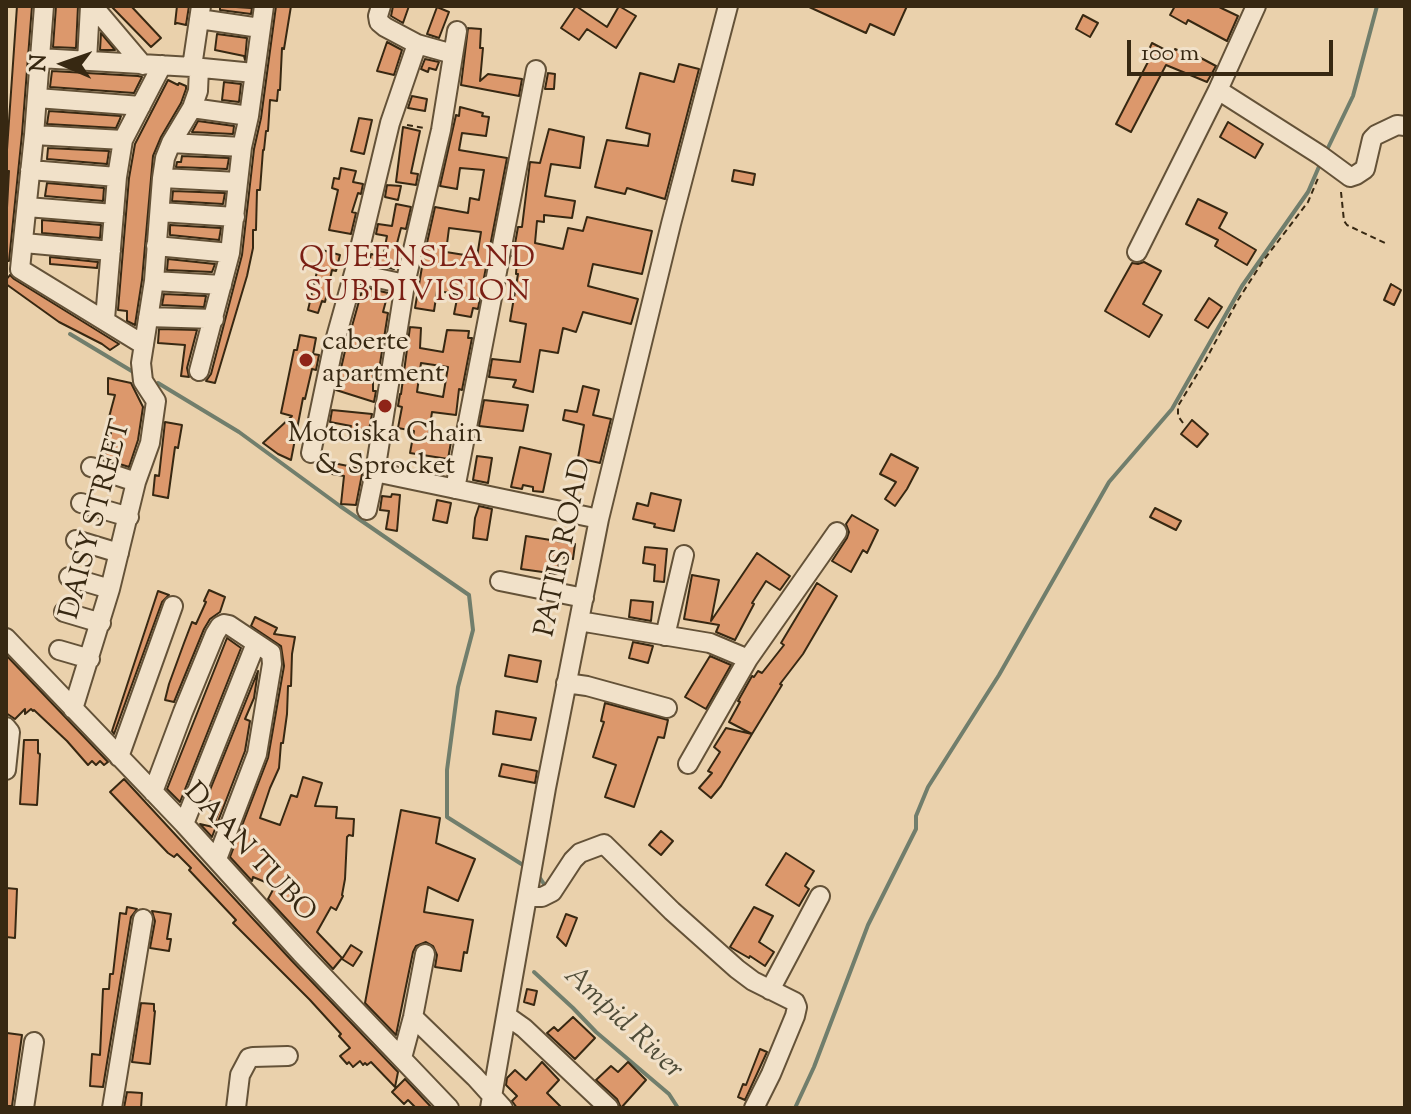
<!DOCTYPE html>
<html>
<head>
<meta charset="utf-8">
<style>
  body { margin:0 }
  #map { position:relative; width:1411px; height:1114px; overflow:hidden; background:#ead1ac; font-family:"Sorts Mill Goudy",serif }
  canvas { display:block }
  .frame { position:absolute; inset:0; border:8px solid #372812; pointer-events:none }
  .north { position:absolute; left:24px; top:24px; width:80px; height:80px; -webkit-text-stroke:6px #f1e1c9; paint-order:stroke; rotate:272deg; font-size:22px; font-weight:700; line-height:32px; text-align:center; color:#372812 }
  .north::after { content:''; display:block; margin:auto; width:28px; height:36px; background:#372812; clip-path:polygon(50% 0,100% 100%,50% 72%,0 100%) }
  .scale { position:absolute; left:1127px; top:40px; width:206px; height:36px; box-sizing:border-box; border:4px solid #372812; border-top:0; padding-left:10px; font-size:24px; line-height:28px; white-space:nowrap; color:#372812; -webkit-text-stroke:6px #f1e1c9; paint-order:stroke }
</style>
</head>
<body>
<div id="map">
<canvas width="1411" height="1114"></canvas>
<div class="frame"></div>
<div class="north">N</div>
<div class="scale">100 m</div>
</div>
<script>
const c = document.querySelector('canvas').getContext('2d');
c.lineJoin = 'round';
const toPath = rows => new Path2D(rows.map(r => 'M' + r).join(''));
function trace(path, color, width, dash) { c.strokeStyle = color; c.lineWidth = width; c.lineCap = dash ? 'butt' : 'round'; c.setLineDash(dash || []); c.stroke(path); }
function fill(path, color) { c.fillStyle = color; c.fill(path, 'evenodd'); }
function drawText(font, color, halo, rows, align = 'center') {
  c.font = font + ' "Sorts Mill Goudy",serif'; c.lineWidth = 6; c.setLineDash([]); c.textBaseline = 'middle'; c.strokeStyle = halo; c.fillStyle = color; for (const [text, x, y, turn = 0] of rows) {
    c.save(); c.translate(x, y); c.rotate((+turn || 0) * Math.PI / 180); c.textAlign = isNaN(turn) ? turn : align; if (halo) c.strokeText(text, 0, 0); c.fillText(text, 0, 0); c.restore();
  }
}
const stream = toPath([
  [1325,154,1353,96,1377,6],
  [70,334,135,373],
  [158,383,239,432,340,506,469,595,473,630,458,687,447,770,447,817,523,865,525,860],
  [538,875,544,884],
  [534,972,573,1008,596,1032,669,1094,678,1108],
  [795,1108,814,1067,868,925,916,829,916,816,928,787,999,675,1109,482,1172,409,1242,286,1308,192,1321,162]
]);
const building = toPath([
  [17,6,32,6,22,134,9,261,6,261,6,226,9,171,6,171,6,164,17,6],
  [56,6,78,6,76,48,53,47,56,6],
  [111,6,131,6,161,38,151,47,111,6],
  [177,6,189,6,186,25,177,23,175,24,177,6],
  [220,6,252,8,251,14,220,10,220,6],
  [276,6,291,6,284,49,282,48,280,90,278,90,277,101,270,100,268,131,266,131,264,150,263,150,260,190,257,190,256,230,253,230,253,248,247,276,215,383,206,381,211,374,242,255,254,149,261,118,276,6],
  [393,6,409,6,403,23,391,16,393,6],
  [576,6,607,27,619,6,636,16,616,48,587,29,579,40,561,28,576,6],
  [807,6,907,6,894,35,870,24,866,33,807,6],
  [1175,6,1217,6,1238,16,1227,41,1188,20,1186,24,1170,15,1175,6],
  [437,7,449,12,439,38,427,34,437,7],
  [1083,15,1098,23,1090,37,1076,29,1083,15],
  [468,28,481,29,480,48,483,48,480,81,488,74,522,79,519,96,461,85,468,28],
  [101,33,115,50,100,50,101,33],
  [217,34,247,38,245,60,244,56,215,50,217,34],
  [387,42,402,50,394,75,377,71,387,42],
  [1152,43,1173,54,1175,49,1198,59,1199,57,1216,66,1207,82,1166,65,1131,132,1116,124,1150,58,1146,56,1152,43],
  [425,59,439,62,436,70,429,68,428,72,421,69,425,59],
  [679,64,699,69,665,199,627,188,625,194,595,187,607,140,648,146,650,134,626,128,640,73,674,82,679,64],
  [52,71,138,76,142,77,134,93,50,87,52,71],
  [548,73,555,74,554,89,545,89,548,73],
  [168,80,178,85,179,83,186,86,186,89,181,103,161,137,153,156,142,280,135,325,127,321,127,311,118,310,129,178,135,144,168,80],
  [224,82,241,84,239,102,222,100,224,82],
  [412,96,427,99,425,111,408,108,412,96],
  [460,107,483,113,482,116,489,117,486,136,462,133,459,150,507,158,478,309,473,308,471,317,454,314,458,294,437,291,434,311,415,308,423,261,435,207,468,213,470,198,479,200,484,170,460,168,457,189,440,186,456,115,459,116,460,107],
  [449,228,481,232,477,257,446,252,449,228],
  [49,111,121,116,120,119,116,128,47,124,49,111],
  [359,118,372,120,364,154,351,151,359,118],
  [198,121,234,126,233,134,192,132,198,121],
  [1228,122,1263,144,1255,158,1220,137,1228,122],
  [403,127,420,131,411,173,418,174,416,185,396,182,403,127],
  [549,129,584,137,580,168,551,164,545,196,575,201,572,218,544,215,544,222,537,221,535,243,563,249,568,228,583,231,587,217,652,231,642,274,593,264,588,286,638,299,631,324,583,312,576,332,563,328,558,353,540,350,533,392,513,387,516,380,489,377,492,359,520,362,526,324,510,321,518,274,516,274,517,257,512,256,513,255,518,227,522,227,530,162,540,163,549,129],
  [48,148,109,151,107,164,47,159,48,148],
  [182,156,229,158,227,169,176,167,177,162,181,162,182,156],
  [341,168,356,171,353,182,363,184,361,194,358,193,352,212,356,213,351,234,329,230,338,190,332,188,334,178,339,179,341,168],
  [734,170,755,174,753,185,732,181,734,170],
  [47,183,104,188,103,201,45,196,47,183],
  [387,185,401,186,398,200,385,197,387,185],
  [173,191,225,193,223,204,172,201,173,191],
  [1198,199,1227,213,1219,228,1256,250,1247,265,1215,246,1218,240,1186,224,1198,199],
  [396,204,411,207,406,229,401,228,395,251,398,252,394,269,369,264,371,254,383,257,387,236,376,234,378,224,392,226,396,204],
  [42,220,101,225,100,238,42,233,42,220],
  [170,225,221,228,219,240,170,235,170,225],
  [322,250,340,255,336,271,332,270,325,302,322,301,318,313,308,310,322,250],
  [50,257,98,262,97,268,50,264,50,257],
  [168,259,215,264,212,272,167,270,168,259],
  [1144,262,1161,271,1143,304,1162,315,1149,337,1105,311,1132,263,1138,264,1144,262],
  [10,275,14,279,119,344,110,350,102,344,59,322,6,284,6,280,10,275],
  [1391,284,1401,290,1394,305,1384,300,1391,284],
  [363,287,388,293,383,312,388,313,379,370,373,369,373,391,376,391,374,402,336,390,345,351,363,287],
  [164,294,206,296,204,307,162,305,164,294],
  [1209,298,1222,307,1208,328,1195,320,1209,298],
  [410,327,421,328,420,348,443,352,447,330,469,331,468,338,472,338,462,390,459,389,456,415,432,412,428,438,451,442,448,459,410,453,414,431,398,428,402,407,398,406,400,394,401,394,410,327],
  [421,363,448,367,443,397,417,392,421,363],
  [159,329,197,330,187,368,189,377,181,376,185,345,158,343,159,329],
  [300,335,316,338,313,354,319,355,316,370,312,369,305,399,303,398,291,460,278,454,263,443,292,416,281,413,294,350,297,350,300,335],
  [108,378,131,383,143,407,138,440,129,467,104,459,111,433,105,432,115,395,108,394,108,378],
  [583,386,599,390,593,415,611,419,600,463,578,458,584,425,563,420,565,410,577,412,583,386],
  [484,400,528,405,523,431,479,426,484,400],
  [332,410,372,414,369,430,350,429,351,426,330,422,332,410],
  [1192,420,1208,434,1197,447,1181,434,1192,420],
  [165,422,182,425,178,448,175,447,168,498,153,495,155,475,159,476,165,422],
  [520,447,551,454,543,492,533,491,533,487,523,485,522,489,511,487,520,447],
  [891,454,918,468,907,489,895,506,885,499,896,482,880,474,891,454],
  [477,456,492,458,488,483,473,480,477,456],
  [333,463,363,469,356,505,341,504,344,476,332,474,333,463],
  [651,493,681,500,674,531,654,527,655,524,633,519,637,503,648,506,651,493],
  [392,494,400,495,397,531,386,529,389,511,380,510,382,496,391,497,392,494],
  [437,500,451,503,447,523,433,520,437,500],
  [479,506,492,509,487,540,473,538,475,518,479,506],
  [1155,508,1181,521,1176,530,1150,517,1155,508],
  [852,515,878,530,867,553,863,550,851,572,832,561,847,538,849,532,846,524,852,515],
  [526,536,575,544,573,559,560,557,557,574,521,569,526,536],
  [645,547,667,549,664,582,654,581,655,565,643,563,645,547],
  [757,553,790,576,780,590,766,581,752,603,754,604,735,640,716,632,719,625,684,619,692,575,719,580,711,621,757,553],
  [817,583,837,596,803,654,780,684,782,685,752,734,729,722,740,702,738,701,752,676,754,677,758,671,762,673,784,645,781,643,817,583],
  [209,590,225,597,220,612,210,619,204,629,174,702,165,700,169,684,184,643,192,622,196,624,206,602,204,601,209,590],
  [158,591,169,595,162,602,114,734,112,731,158,591],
  [631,600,653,602,651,621,629,617,631,600],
  [255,617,277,628,274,634,295,637,292,654,291,686,288,686,287,714,283,743,281,743,279,768,270,788,260,818,280,825,291,795,297,797,303,777,322,783,315,806,337,807,336,818,354,819,353,836,349,835,347,837,345,879,342,895,343,896,336,910,331,907,317,932,342,958,333,969,268,899,275,886,253,877,252,881,230,857,268,758,284,666,281,646,251,626,255,617],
  [227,638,241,648,180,802,167,789,227,638],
  [633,642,653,646,648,663,629,658,633,642],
  [6,655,108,762,104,765,100,761,96,765,92,761,88,765,67,741,34,710,33,711,31,709,25,714,25,709,15,719,6,713,6,655],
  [509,655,541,661,537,682,505,676,509,655],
  [710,656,731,665,706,709,685,697,710,656],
  [258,671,254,698,245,719,250,721,245,751,212,837,200,824,213,827,221,805,206,800,258,671],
  [605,703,668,720,664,738,658,737,634,807,605,797,616,765,593,757,604,722,601,721,605,703],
  [496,711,536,718,531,740,493,734,496,711],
  [726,728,752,734,721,786,711,798,699,788,712,773,708,771,720,752,714,747,726,728],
  [24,740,38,740,38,753,40,754,37,805,20,804,24,740],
  [502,764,537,771,535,783,499,776,502,764],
  [124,779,292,961,398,1072,395,1087,371,1062,367,1065,365,1063,363,1065,360,1061,353,1067,349,1062,347,1064,340,1056,350,1048,339,1036,341,1034,310,1000,233,923,236,920,189,870,191,868,177,854,174,857,168,853,110,792,124,779],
  [401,810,440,818,436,843,475,859,458,901,428,887,424,912,473,920,467,953,464,952,461,971,435,967,437,955,433,946,426,942,416,946,413,952,396,1035,365,1003,401,810],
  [661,831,673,841,661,855,649,845,661,831],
  [786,853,814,871,805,886,809,889,799,906,766,885,786,853],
  [6,888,17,889,15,938,6,937,6,888],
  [127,907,137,909,131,917,103,1087,90,1086,92,1054,100,1055,103,989,109,989,110,974,113,974,120,913,126,914,127,907],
  [754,907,773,916,759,942,774,952,765,966,750,956,749,958,730,947,754,907],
  [152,911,171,914,167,939,171,939,169,951,150,948,155,921,152,911],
  [566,914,577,918,566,946,557,937,566,914],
  [351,945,362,952,353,966,342,959,351,945],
  [527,989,537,991,534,1005,524,1002,527,989],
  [141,1003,154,1004,154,1011,155,1011,150,1064,132,1062,141,1003],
  [573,1017,595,1038,575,1059,547,1033,554,1027,558,1031,573,1017],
  [7,1033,22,1035,12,1106,6,1106,7,1033],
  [760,1049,767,1052,745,1100,738,1097,743,1084,746,1085,760,1049],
  [542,1062,559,1080,547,1093,562,1108,517,1108,512,1101,517,1096,506,1085,507,1078,515,1070,526,1080,542,1062],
  [628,1062,646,1080,621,1108,617,1099,596,1080,611,1066,618,1072,628,1062],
  [405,1079,432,1108,416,1108,408,1100,404,1104,392,1092,405,1079],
  [127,1092,142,1093,141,1108,124,1108,127,1092]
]);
const path = toPath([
  [407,125,424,128],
  [1341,192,1344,221,1347,225,1385,243],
  [1183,423,1178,416,1178,406,1204,363,1238,300,1263,261,1308,202,1319,176]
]);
const minor = toPath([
  [44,6,34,135,20,269,144,345],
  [93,6,143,65],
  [381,6,378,16,379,22,385,27,417,44],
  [1256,6,1218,90,1320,155,1350,177,1356,175,1365,169,1372,139,1376,135,1397,125,1405,126],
  [199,19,260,28],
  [39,58,192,67,254,73],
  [87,61,90,6],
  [192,67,201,6],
  [37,98,141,106],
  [192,108,249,116],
  [34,135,123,140],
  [171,143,242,147],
  [30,170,117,177],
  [162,178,238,182],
  [27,207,114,214],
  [160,212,235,217],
  [24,243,111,251],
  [156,246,230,253],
  [1137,252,1218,90],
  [154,281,222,285],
  [405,284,354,273,390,123,417,44,453,54],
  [148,317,214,319],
  [105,319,117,177,123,140,162,65],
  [199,371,230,253,242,147,249,116,264,6],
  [311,453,333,348,354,273],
  [91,467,136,482],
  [375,472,599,519],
  [455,489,536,70],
  [81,503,129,517],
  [367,510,375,472,405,284,441,130,457,31],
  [76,540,119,553],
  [69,577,110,589],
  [500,581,584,598],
  [64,612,101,623],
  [579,621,710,643,748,659],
  [665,636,684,555],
  [6,638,184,824,301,953,449,1108],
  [59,650,90,659],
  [566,683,587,686,667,708],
  [73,709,110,589,136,482,150,443,156,401,143,381,141,363,154,281,162,178,165,158,171,143,192,108,198,91,199,68],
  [6,727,10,732,6,770],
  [119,757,173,606],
  [688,764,748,659,837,532],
  [153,792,183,712,215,634,220,626,224,624,229,625,271,653,272,664,257,754,217,859],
  [184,824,256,643],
  [527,897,542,897,552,892,573,860,580,853,604,844,672,911,737,969,753,981,795,1002,797,1007,795,1016,771,1074,754,1108],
  [770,990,820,896],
  [507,1016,524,1028,609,1108],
  [413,1017,475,1077,503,1108],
  [402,1058,413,1017,425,954],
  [24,1108,34,1042],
  [112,1108,143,919],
  [236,1108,240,1075,249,1058,253,1057,288,1056],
  [490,1108,546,788,599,519,671,224,728,6]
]);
const markers = [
  [306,360,8,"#8f2418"],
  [385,406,8,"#8f2418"]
];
const poiNames = [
  ["caberte",322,344],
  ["apartment",322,376],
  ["Motoiska Chain",385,436,"center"],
  ["& Sprocket",385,468,"center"]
];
const streetNames = [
  ["DAISY STREET",98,520,-75],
  ["PATIIS ROAD",566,548,-78],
  ["DAAN TUBO",248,854,47]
];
const neighbourhoodNames = [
  ["QUEENSLAND",418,261],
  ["SUBDIVISION",418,295]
];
const waterNames = [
  ["Ampid River",622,1024,43]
];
trace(stream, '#717e6c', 4);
fill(building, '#dc986c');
trace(building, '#372812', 2);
trace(minor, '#645238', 22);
trace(path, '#372812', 2, [6, 4]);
trace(minor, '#f1e1c9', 18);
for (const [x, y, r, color] of markers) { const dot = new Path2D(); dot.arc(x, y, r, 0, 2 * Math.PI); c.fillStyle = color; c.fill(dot); trace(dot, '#f1e1c9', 3); }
drawText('28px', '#372812', '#f1e1c9', poiNames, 'left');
drawText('28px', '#372812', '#f1e1c9', streetNames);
c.letterSpacing = '2px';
drawText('30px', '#7a1f14', '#f1e1c9', neighbourhoodNames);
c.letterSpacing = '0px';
drawText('italic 30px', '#4f4c38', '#f1e1c9', waterNames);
</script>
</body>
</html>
